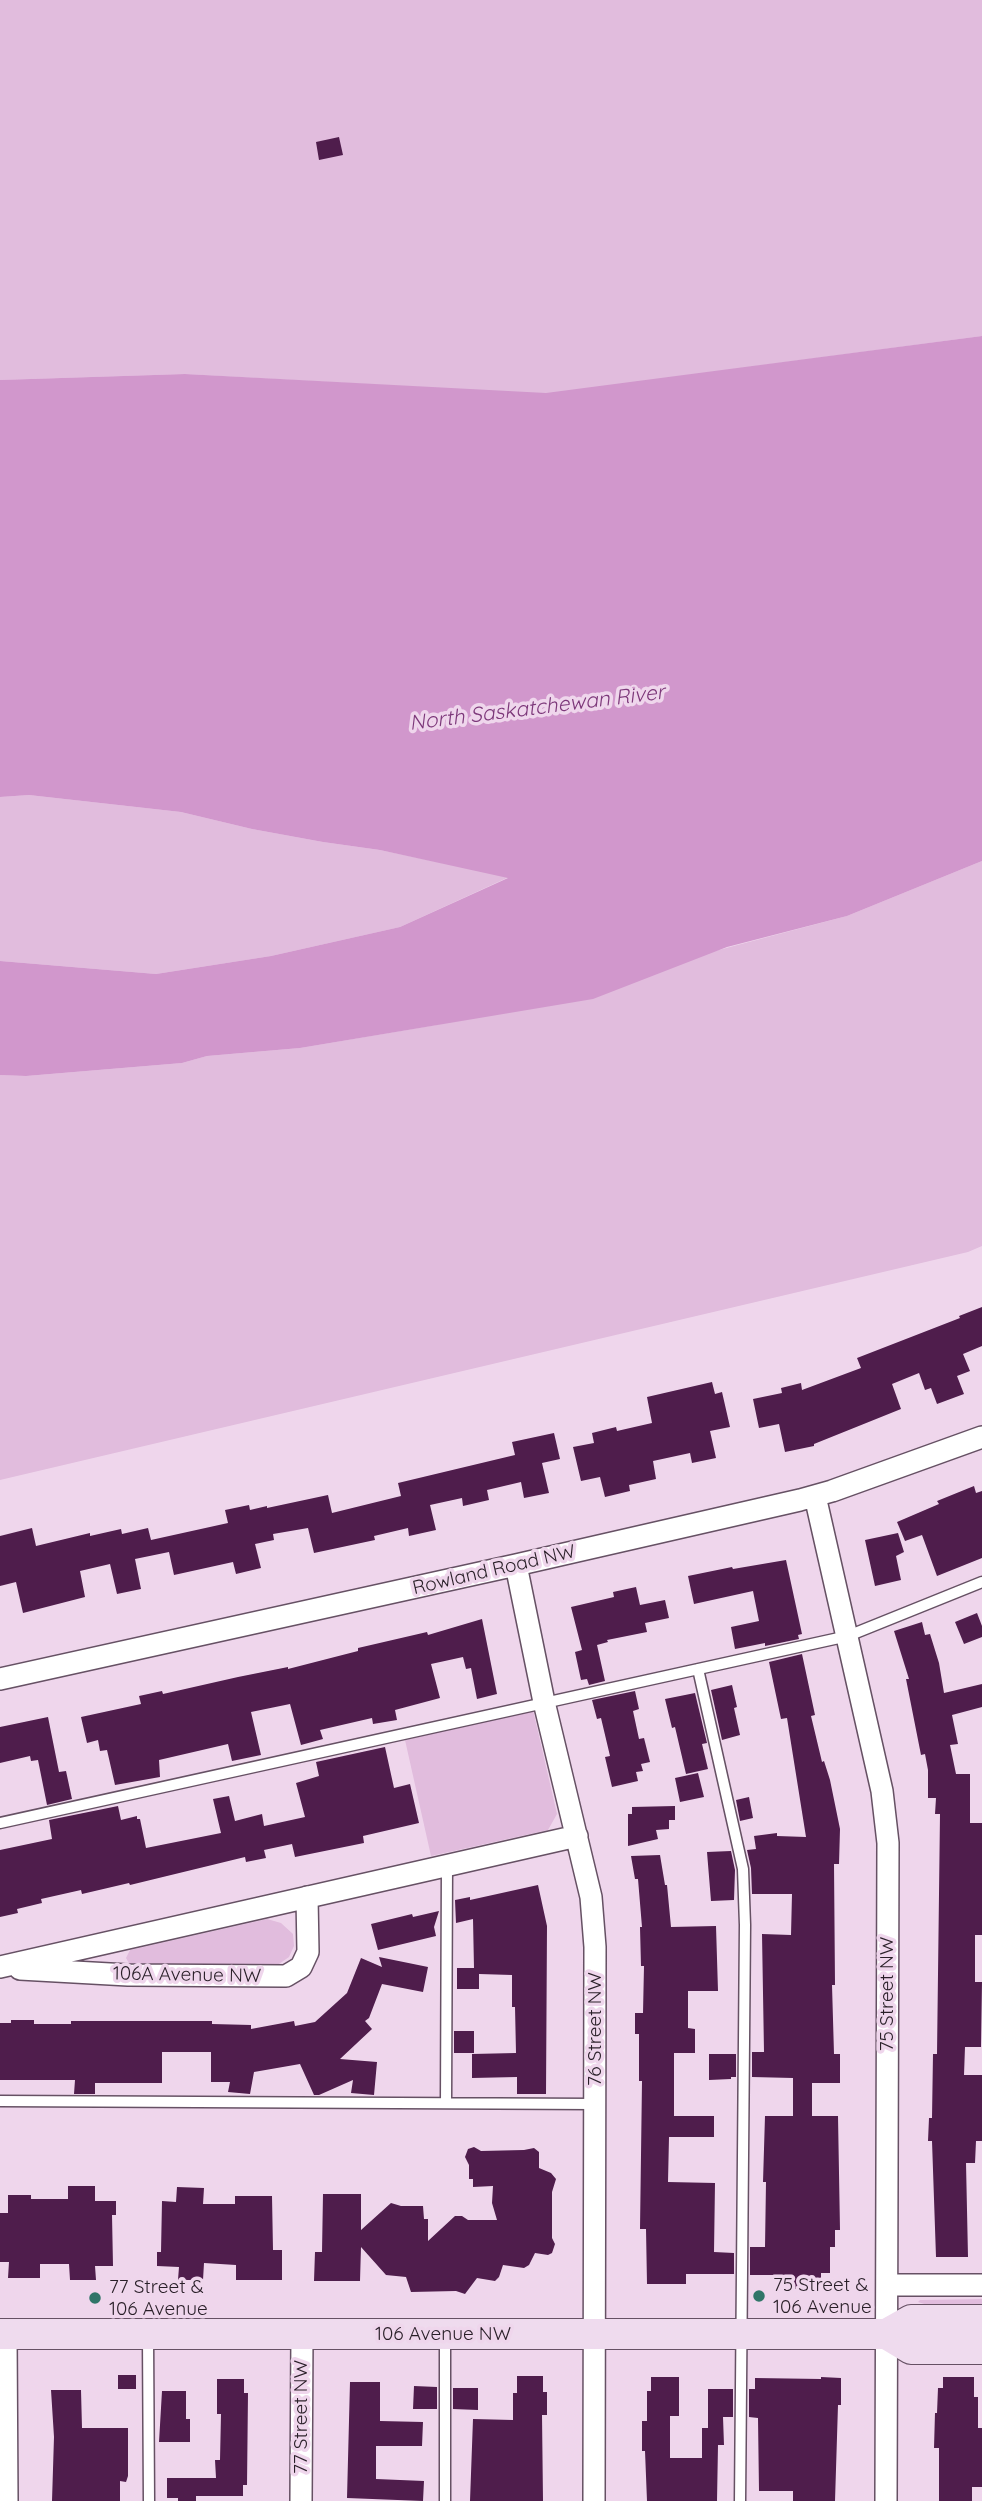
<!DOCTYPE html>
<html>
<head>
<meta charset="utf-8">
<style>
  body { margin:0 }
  canvas { display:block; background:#efd6ec }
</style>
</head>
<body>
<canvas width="982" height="2501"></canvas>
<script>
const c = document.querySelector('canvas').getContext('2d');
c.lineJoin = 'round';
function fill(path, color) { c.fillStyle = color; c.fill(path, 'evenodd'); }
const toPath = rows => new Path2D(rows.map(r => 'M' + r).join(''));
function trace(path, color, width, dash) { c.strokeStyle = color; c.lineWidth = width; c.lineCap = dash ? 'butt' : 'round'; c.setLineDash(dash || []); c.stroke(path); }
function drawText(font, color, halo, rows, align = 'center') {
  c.font = font + ' Quicksand,sans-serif'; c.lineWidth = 7; c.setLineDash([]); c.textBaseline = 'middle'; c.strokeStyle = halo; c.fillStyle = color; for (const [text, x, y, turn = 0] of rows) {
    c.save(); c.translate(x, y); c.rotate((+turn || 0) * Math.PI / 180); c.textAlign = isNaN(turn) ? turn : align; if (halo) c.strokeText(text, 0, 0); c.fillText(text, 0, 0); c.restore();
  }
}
const green = toPath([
  [0,0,982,0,982,336,546,394,185,374,0,380],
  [29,795,181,812,252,829,323,842,380,850,509,877,400,927,271,956,156,974,0,961,0,797],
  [982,861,982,1246,968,1252,0,1480,0,1075,26,1076,182,1063,207,1056,300,1048,436,1025,847,916],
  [533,1710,557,1814,548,1830,431,1856,405,1740],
  [267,1919,281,1923,293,1934,294,1946,289,1957,276,1966,130,1965,126,1958,130,1950],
  [982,2299,982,2308,937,2308,918,2302,920,2300]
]);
const water = toPath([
  [982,336,982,861,847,916,727,947,593,999,300,1048,207,1056,182,1063,26,1076,0,1075,0,961,156,974,271,956,400,927,508,878,380,850,323,842,252,829,181,812,29,795,0,797,0,380,185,374,546,393]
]);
const building = toPath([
  [339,137,343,155,319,160,316,142],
  [982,1307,982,1346,963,1354,970,1371,957,1376,964,1394,937,1404,931,1388,925,1390,919,1373,892,1384,901,1409,814,1444,814,1446,785,1452,779,1424,759,1428,753,1399,782,1393,781,1388,801,1383,802,1390,861,1368,857,1358,960,1318,959,1316],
  [712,1382,715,1394,722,1392,730,1427,710,1431,716,1458,692,1463,690,1453,653,1461,656,1479,629,1485,630,1491,605,1497,600,1477,581,1481,573,1447,594,1443,592,1433,616,1427,617,1431,652,1423,647,1397],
  [554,1433,560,1459,542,1463,549,1493,524,1498,521,1482,487,1490,489,1500,463,1506,462,1498,430,1505,436,1530,409,1536,408,1528,374,1536,375,1540,314,1553,308,1528,273,1534,274,1540,255,1544,261,1568,236,1574,233,1562,174,1575,169,1552,135,1559,141,1589,117,1594,110,1564,80,1571,85,1597,23,1613,16,1582,0,1586,0,1536,32,1528,36,1546,90,1533,90,1536,121,1529,122,1534,148,1528,151,1540,228,1523,225,1510,249,1505,250,1510,267,1506,267,1508,328,1495,332,1513,401,1496,398,1483,515,1455,512,1442],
  [974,1486,976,1493,982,1491,982,1558,937,1576,922,1535,905,1541,897,1522,939,1504,937,1501],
  [898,1533,904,1552,896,1556,901,1580,875,1586,865,1540],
  [786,1560,802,1634,798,1635,799,1639,765,1646,765,1643,735,1649,731,1627,759,1621,753,1591,694,1604,688,1576,732,1567,733,1569],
  [636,1587,640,1605,665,1600,669,1618,645,1623,647,1632,607,1640,608,1642,597,1645,605,1681,589,1685,587,1679,581,1680,575,1652,582,1650,571,1607,614,1597,613,1592],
  [977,1613,982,1626,982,1637,964,1644,955,1622],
  [482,1619,497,1694,477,1699,471,1668,466,1669,463,1657,431,1664,440,1698,395,1710,397,1720,373,1724,372,1718,320,1730,323,1739,301,1745,290,1704,251,1712,261,1755,232,1761,228,1744,159,1760,160,1777,115,1785,107,1750,100,1751,98,1740,87,1743,81,1717,141,1704,139,1696,162,1691,163,1694,238,1677,288,1667,288,1669,358,1651,358,1648,427,1632,428,1635],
  [922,1622,925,1635,930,1634,939,1663,944,1693,982,1684,982,1707,952,1715,958,1744,950,1745,956,1774,970,1774,970,1823,982,1823,982,1935,975,1935,975,1982,982,1982,981,2047,965,2047,964,2075,982,2075,982,2141,976,2141,975,2163,966,2163,968,2257,936,2257,932,2141,928,2141,929,2118,932,2118,933,2054,937,2054,940,1814,935,1814,936,1798,928,1798,928,1770,925,1754,921,1755,906,1679,909,1679,894,1631],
  [802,1654,815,1715,811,1716,822,1762,824,1761,830,1780,840,1829,839,1864,834,1864,835,1985,832,1985,834,2054,840,2054,840,2083,812,2083,812,2116,838,2116,840,2230,835,2230,835,2247,830,2247,830,2273,821,2273,821,2289,792,2289,792,2275,750,2275,750,2247,765,2247,766,2182,763,2182,765,2116,793,2116,793,2078,752,2077,752,2052,764,2052,762,1934,791,1935,792,1894,752,1894,751,1868,747,1850,756,1849,754,1836,777,1833,777,1836,806,1837,787,1718,781,1719,769,1662],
  [732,1685,737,1707,734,1708,740,1735,722,1740,711,1690],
  [635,1691,639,1709,633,1711,639,1739,644,1738,650,1762,641,1764,643,1771,636,1772,638,1781,612,1787,605,1757,610,1756,601,1718,597,1719,592,1700],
  [695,1693,707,1743,702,1744,708,1769,686,1774,675,1727,672,1728,665,1699],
  [48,1717,59,1772,66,1771,72,1799,47,1805,38,1760,31,1761,30,1756,0,1763,0,1727],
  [385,1747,394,1788,410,1784,419,1823,363,1836,364,1843,295,1857,292,1844,264,1850,266,1858,246,1862,245,1857,130,1885,129,1883,82,1894,81,1890,41,1899,42,1903,17,1909,18,1913,0,1917,0,1850,52,1839,49,1820,118,1806,121,1820,137,1816,137,1819,140,1819,146,1848,221,1833,213,1799,229,1796,235,1821,262,1814,264,1826,305,1817,296,1783,319,1776,316,1762],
  [698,1773,704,1797,680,1802,675,1778],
  [749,1797,753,1818,740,1821,736,1800],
  [675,1806,675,1820,669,1820,669,1829,656,1830,658,1839,628,1846,628,1814,632,1814,632,1807],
  [731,1851,735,1870,734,1900,711,1901,707,1852],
  [660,1855,665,1885,667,1885,671,1927,716,1926,718,1991,688,1991,688,2028,695,2029,695,2053,674,2053,674,2116,714,2116,714,2137,669,2137,668,2182,715,2183,714,2252,734,2253,734,2274,686,2274,686,2284,647,2284,646,2229,640,2229,642,2081,639,2081,639,2034,635,2034,635,2013,643,2013,644,1966,641,1966,640,1927,642,1927,638,1879,635,1879,631,1856],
  [538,1885,547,1926,546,2094,517,2094,517,2077,472,2078,472,2054,516,2053,515,2007,512,2007,512,1975,479,1974,479,1989,457,1989,457,1968,474,1968,473,1919,456,1923,455,1900,470,1897,470,1900],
  [439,1911,434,1927,436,1936,378,1950,371,1924,412,1914,413,1917],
  [379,1957,428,1967,423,1992,382,1984,369,2018,365,2021,372,2029,340,2059,377,2062,374,2095,351,2093,353,2080,319,2095,314,2095,300,2064,254,2072,250,2094,228,2092,230,2082,211,2082,211,2052,162,2052,162,2083,95,2083,95,2094,74,2094,75,2080,0,2080,0,2023,11,2023,11,2020,34,2020,34,2024,71,2024,71,2021,212,2021,212,2024,251,2025,251,2029,294,2021,295,2026,315,2022,347,1993,361,1958,382,1967],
  [454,2031,474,2031,474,2053,454,2053],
  [709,2054,736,2054,736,2077,731,2077,731,2079,709,2080],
  [474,2147,481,2151,524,2150,534,2148,539,2152,539,2168,551,2173,556,2179,552,2192,552,2238,555,2244,552,2253,548,2255,535,2253,529,2265,524,2268,503,2265,499,2277,495,2281,477,2278,465,2294,456,2291,411,2292,406,2277,386,2275,361,2247,360,2281,314,2281,315,2252,322,2252,323,2194,361,2194,361,2230,391,2203,401,2206,423,2206,424,2219,428,2219,428,2241,455,2216,462,2216,468,2220,497,2220,492,2203,493,2186,473,2187,473,2179,469,2179,469,2165,465,2157,468,2149],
  [68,2186,95,2186,95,2201,116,2201,116,2215,112,2215,113,2266,95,2266,96,2280,70,2280,69,2264,40,2264,40,2278,8,2278,9,2262,0,2262,0,2213,8,2213,8,2195,31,2195,31,2199,68,2199],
  [177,2187,204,2188,203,2204,235,2204,235,2196,272,2196,273,2250,282,2250,282,2280,236,2280,236,2265,204,2263,203,2280,178,2280,179,2267,157,2266,157,2252,161,2252,162,2201,176,2202],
  [118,2375,136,2375,136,2389,118,2389],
  [517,2376,543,2376,543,2392,547,2392,547,2415,542,2415,543,2501,470,2501,473,2419,513,2420,513,2393,517,2393],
  [651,2377,679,2377,679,2416,670,2416,670,2458,702,2458,702,2428,708,2428,708,2389,733,2389,733,2417,723,2417,724,2445,718,2445,717,2501,647,2501,645,2451,642,2451,642,2421,647,2421,647,2391,651,2391],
  [821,2377,841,2378,841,2405,838,2405,835,2501,793,2501,793,2491,759,2491,758,2418,749,2417,749,2389,755,2389,755,2378,821,2379],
  [943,2377,974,2377,974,2397,978,2397,978,2428,982,2428,982,2487,972,2487,972,2501,939,2501,939,2448,934,2448,935,2413,937,2413,938,2388,943,2388],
  [217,2379,244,2379,244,2393,248,2393,247,2485,243,2485,243,2496,196,2496,196,2501,178,2501,178,2498,167,2498,167,2478,216,2478,215,2460,220,2460,221,2414,217,2414],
  [350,2382,380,2382,380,2421,423,2422,422,2446,376,2446,376,2479,424,2481,423,2501,347,2498],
  [414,2386,437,2387,437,2409,413,2409],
  [453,2388,478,2388,478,2410,453,2409],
  [51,2390,81,2390,82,2428,128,2428,128,2476,126,2482,120,2481,120,2501,52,2501,54,2437],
  [162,2391,186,2391,186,2419,190,2419,190,2442,159,2442]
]);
const service = toPath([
  [698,1669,743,1869,745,1925,740,2501],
  [0,1823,848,1636,982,1582],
  [0,2101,595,2104],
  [446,2103,447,1865],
  [148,2338,149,2501],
  [445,2501,445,2338]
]);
const minor = toPath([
  [815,1496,882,1791,888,1843,886,2501],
  [516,1565,544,1702,591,1897,595,1947,594,2501],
  [0,1679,516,1565,800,1500,832,1491,982,1437],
  [0,1967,577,1836],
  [20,1969,128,1975,286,1976,301,1967,308,1952,307,1897],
  [887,2285,982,2285],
  [6,2334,7,2501],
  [301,2501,302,2334]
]);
const secondary = toPath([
  [0,2334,886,2334,911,2320,982,2320],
  [886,2334,911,2349,982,2349]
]);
const markers = [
  [759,2296,7,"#307568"],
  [95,2298,7,"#307568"]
];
const streetNames = [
  ["Rowland Road NW",494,1570,-13],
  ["106A Avenue NW",187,1975,1],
  ["75 Street NW",887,1994,-90],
  ["76 Street NW",595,2029,-90],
  ["106 Avenue NW",443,2334],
  ["77 Street NW",301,2417,-90]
];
const poiNames = [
  ["75 Street &",773,2285],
  ["106 Avenue",773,2307],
  ["77 Street &",109,2287],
  ["106 Avenue",109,2309]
];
const waterNames = [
  ["North Saskatchewan River",537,708,-7]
];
fill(green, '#e1bcdd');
fill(water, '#d197cc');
fill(building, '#4f1d4c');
trace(service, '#665164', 13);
trace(minor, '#665164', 24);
trace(secondary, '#665164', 32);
trace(service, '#fff', 10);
trace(minor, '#fff', 21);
trace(secondary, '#efdbee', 30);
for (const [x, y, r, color] of markers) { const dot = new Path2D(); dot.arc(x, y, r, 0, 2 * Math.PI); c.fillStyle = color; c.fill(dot); trace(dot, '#efd6ec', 2.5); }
drawText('19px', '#291f28', '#efd6ec', streetNames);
drawText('19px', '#291f28', '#efd6ec', poiNames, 'left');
drawText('italic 21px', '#7d387a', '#efd6ec', waterNames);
</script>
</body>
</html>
